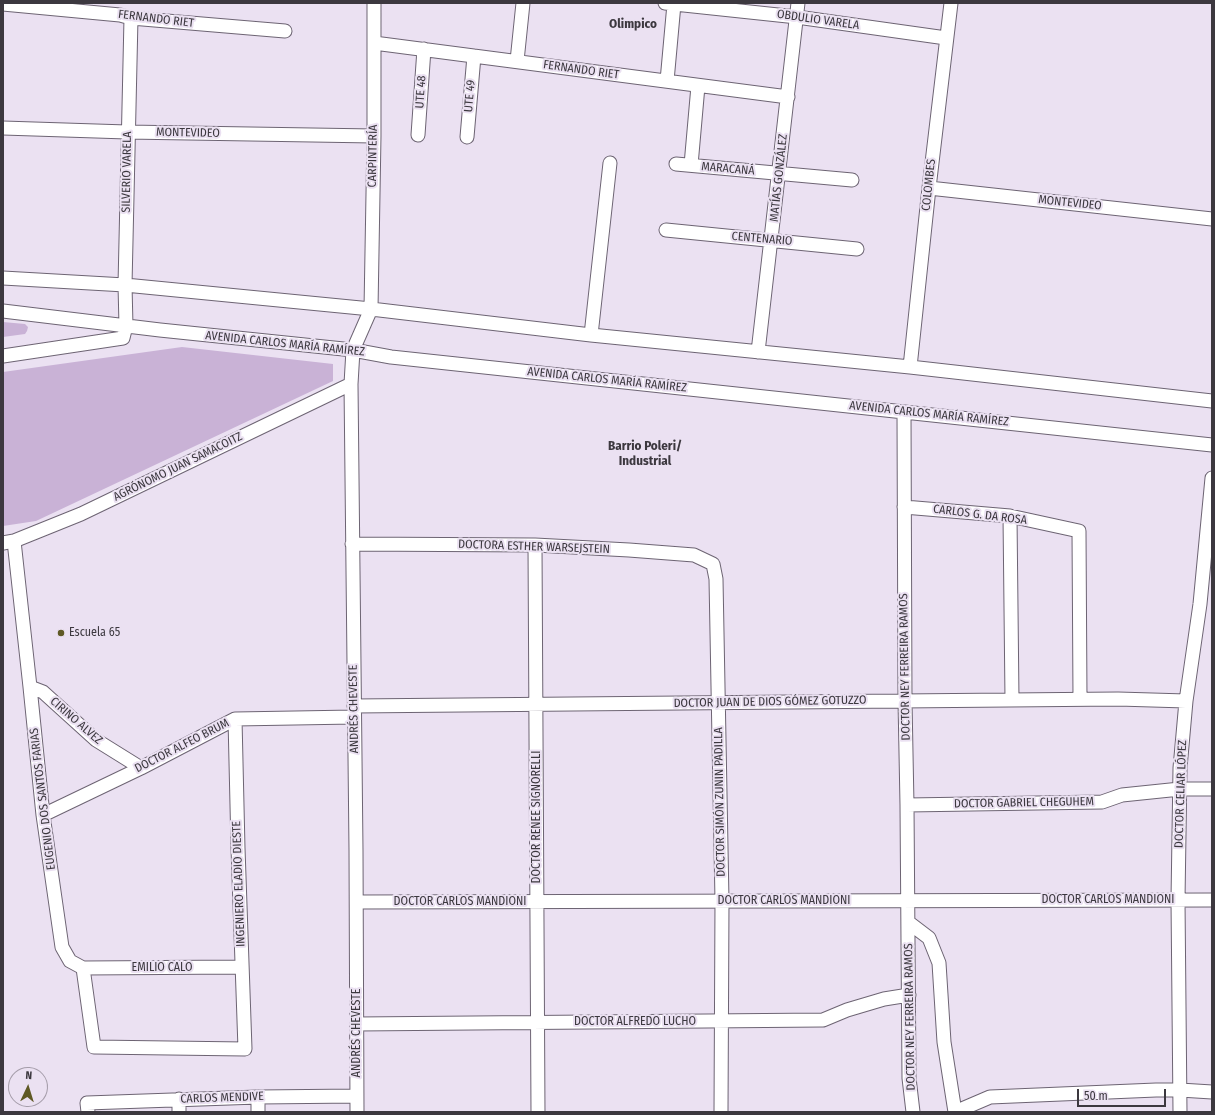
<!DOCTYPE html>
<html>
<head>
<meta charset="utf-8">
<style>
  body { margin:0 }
  #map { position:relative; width:1215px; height:1115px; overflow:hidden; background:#ebe1f2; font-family:"Fira Sans Condensed",sans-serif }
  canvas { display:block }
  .frame { position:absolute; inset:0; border:4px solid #3c383f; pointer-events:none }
  .north { position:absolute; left:8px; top:1067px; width:40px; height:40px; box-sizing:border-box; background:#ebe1f2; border:1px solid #a59daa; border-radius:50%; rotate:4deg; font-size:11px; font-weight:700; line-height:16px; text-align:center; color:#3c383f }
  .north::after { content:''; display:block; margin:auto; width:14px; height:18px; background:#5f5925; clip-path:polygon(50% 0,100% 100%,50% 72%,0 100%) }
  .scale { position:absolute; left:1077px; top:1089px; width:89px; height:18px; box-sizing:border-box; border:2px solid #3c383f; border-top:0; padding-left:5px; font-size:12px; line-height:14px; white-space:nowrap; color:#3c383f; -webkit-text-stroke:3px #ebe1f2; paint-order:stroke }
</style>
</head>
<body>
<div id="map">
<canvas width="1215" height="1115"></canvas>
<div class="frame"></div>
<div class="north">N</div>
<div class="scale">50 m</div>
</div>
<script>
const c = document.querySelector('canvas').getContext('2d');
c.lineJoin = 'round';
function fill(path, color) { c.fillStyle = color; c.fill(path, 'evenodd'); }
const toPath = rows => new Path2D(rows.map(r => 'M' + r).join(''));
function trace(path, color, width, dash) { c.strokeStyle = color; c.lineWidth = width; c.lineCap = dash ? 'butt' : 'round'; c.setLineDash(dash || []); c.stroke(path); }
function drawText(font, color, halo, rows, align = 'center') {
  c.font = font + ' "Fira Sans Condensed",sans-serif'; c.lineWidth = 4; c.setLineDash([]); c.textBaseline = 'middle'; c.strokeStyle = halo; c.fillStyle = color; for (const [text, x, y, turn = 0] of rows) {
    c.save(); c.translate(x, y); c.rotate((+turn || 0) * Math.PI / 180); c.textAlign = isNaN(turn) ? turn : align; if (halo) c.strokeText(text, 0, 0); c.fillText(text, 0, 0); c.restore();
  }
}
const green = toPath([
  [3,322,25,324,28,327,27,331,25,334,3,337],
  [182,347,333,364,333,381,36,521,3,526,3,372]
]);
const minor = toPath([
  [665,3,797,17,946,38],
  [3,4,120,15,131,18,285,31],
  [374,43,788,97],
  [517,61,523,3],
  [667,81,674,4],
  [3,128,127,132,374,136],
  [418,135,424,49],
  [467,137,474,56],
  [676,164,852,180],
  [691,165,698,86],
  [929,188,1212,219],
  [666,230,857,249],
  [3,278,125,285,371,309,591,335,910,367,1212,401],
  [3,311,160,330,353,350,391,357,1212,445],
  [591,335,610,163],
  [758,352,798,3],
  [3,356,123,338,126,326,125,285,131,18],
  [910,367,929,188,951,3],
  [904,412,905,701,907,805,909,1078,913,1112],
  [904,507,1010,516,1079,531,1080,699],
  [1010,516,1012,700],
  [14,541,30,687,43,815,62,947,70,961,83,968,241,967],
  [3,543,14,541,81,514,351,384],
  [352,544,535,545,629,550,694,555,713,564,716,579,722,901,721,1112],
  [535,545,538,1112],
  [30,687,43,692,96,740,141,768],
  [354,706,1118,699,1186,701],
  [907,805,1102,802,1122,795,1180,789,1212,789],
  [43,815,141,768,235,719,354,717],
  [357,902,1212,900],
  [908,922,929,938,939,963,944,1042,955,1112,990,1097,1156,1090,1180,1090,1212,1092],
  [83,968,94,1047,245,1049,238,848,235,719],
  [357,1024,823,1020,847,1010,884,999,909,995],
  [179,1099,179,1112],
  [88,1112,87,1103,258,1097,357,1096],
  [258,1112,258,1097],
  [357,1112,356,850,351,384,353,350,371,309,374,136,374,3],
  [1180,1112,1178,900,1180,768,1186,701,1200,604,1212,478]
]);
const markers = [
  [61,633,4,"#5f5925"]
];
const streetNames = [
  ["FERNANDO RIET",156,19,7],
  ["OBDULIO VARELA",818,20,8],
  ["FERNANDO RIET",581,70,8],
  ["UTE 48",421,92,-86],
  ["UTE 49",470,96,-85],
  ["MONTEVIDEO",188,133,1],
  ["CARPINTERÍA",373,156,-89],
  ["MARACANÁ",728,169,5],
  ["SILVERIO VARELA",127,172,-89],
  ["MATÍAS GONZÁLEZ",779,178,-84],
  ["COLOMBES",929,185,-84],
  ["MONTEVIDEO",1070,203,6],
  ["CENTENARIO",762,239,5],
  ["AVENIDA CARLOS MARÍA RAMÍREZ",285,344,6],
  ["AVENIDA CARLOS MARÍA RAMÍREZ",607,380,6],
  ["AVENIDA CARLOS MARÍA RAMÍREZ",929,414,6],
  ["AGRÓNOMO JUAN SAMACOITZ",178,467,-26],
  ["CARLOS G. DA ROSA",980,515,7],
  ["DOCTORA ESTHER WARSEJSTEIN",534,547,2],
  ["DOCTOR NEY FERREIRA RAMOS",905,667,-91],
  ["DOCTOR JUAN DE DIOS GÓMEZ GOTUZZO",770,702,-1],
  ["ANDRÉS CHEVESTE",354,709,-91],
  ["CIRINO ALVEZ",76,721,41],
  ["DOCTOR ALFEO BRUM",182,746,-27],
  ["DOCTOR CELIAR LÓPEZ",1181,794,-88],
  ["EUGENIO DOS SANTOS FARIAS",43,799,-97],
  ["DOCTOR SIMÓN ZUNIN PADILLA",720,802,-91],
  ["DOCTOR GABRIEL CHEGUHEM",1024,803,-1],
  ["DOCTOR RENEE SIGNORELLI",537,817,-90],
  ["INGENIERO ELADIO DIESTE",239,884,-92],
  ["DOCTOR CARLOS MANDIONI",1108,900],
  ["DOCTOR CARLOS MANDIONI",784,901],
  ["DOCTOR CARLOS MANDIONI",460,902],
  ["EMILIO CALO",162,968],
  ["DOCTOR NEY FERREIRA RAMOS",910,1017,-91],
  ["DOCTOR ALFREDO LUCHO",635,1022],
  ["ANDRÉS CHEVESTE",357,1033,-90],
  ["CARLOS MENDIVE",222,1098,-2]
];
const poiNames = [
  ["Escuela 65",69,633]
];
const neighbourhoodNames = [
  ["Olimpico",633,24],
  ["Barrio Poleri/",645,446],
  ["Industrial",645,461]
];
fill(green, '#c9b2d6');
trace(minor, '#6d6473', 15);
trace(minor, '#fff', 13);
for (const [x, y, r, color] of markers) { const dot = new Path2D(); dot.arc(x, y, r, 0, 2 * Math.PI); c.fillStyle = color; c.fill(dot); trace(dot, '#ebe1f2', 1.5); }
drawText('12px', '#3c383f', '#ebe1f2', streetNames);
drawText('12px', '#3c383f', '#ebe1f2', poiNames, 'left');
drawText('bold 13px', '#3c383f', '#ebe1f2', neighbourhoodNames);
</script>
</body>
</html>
